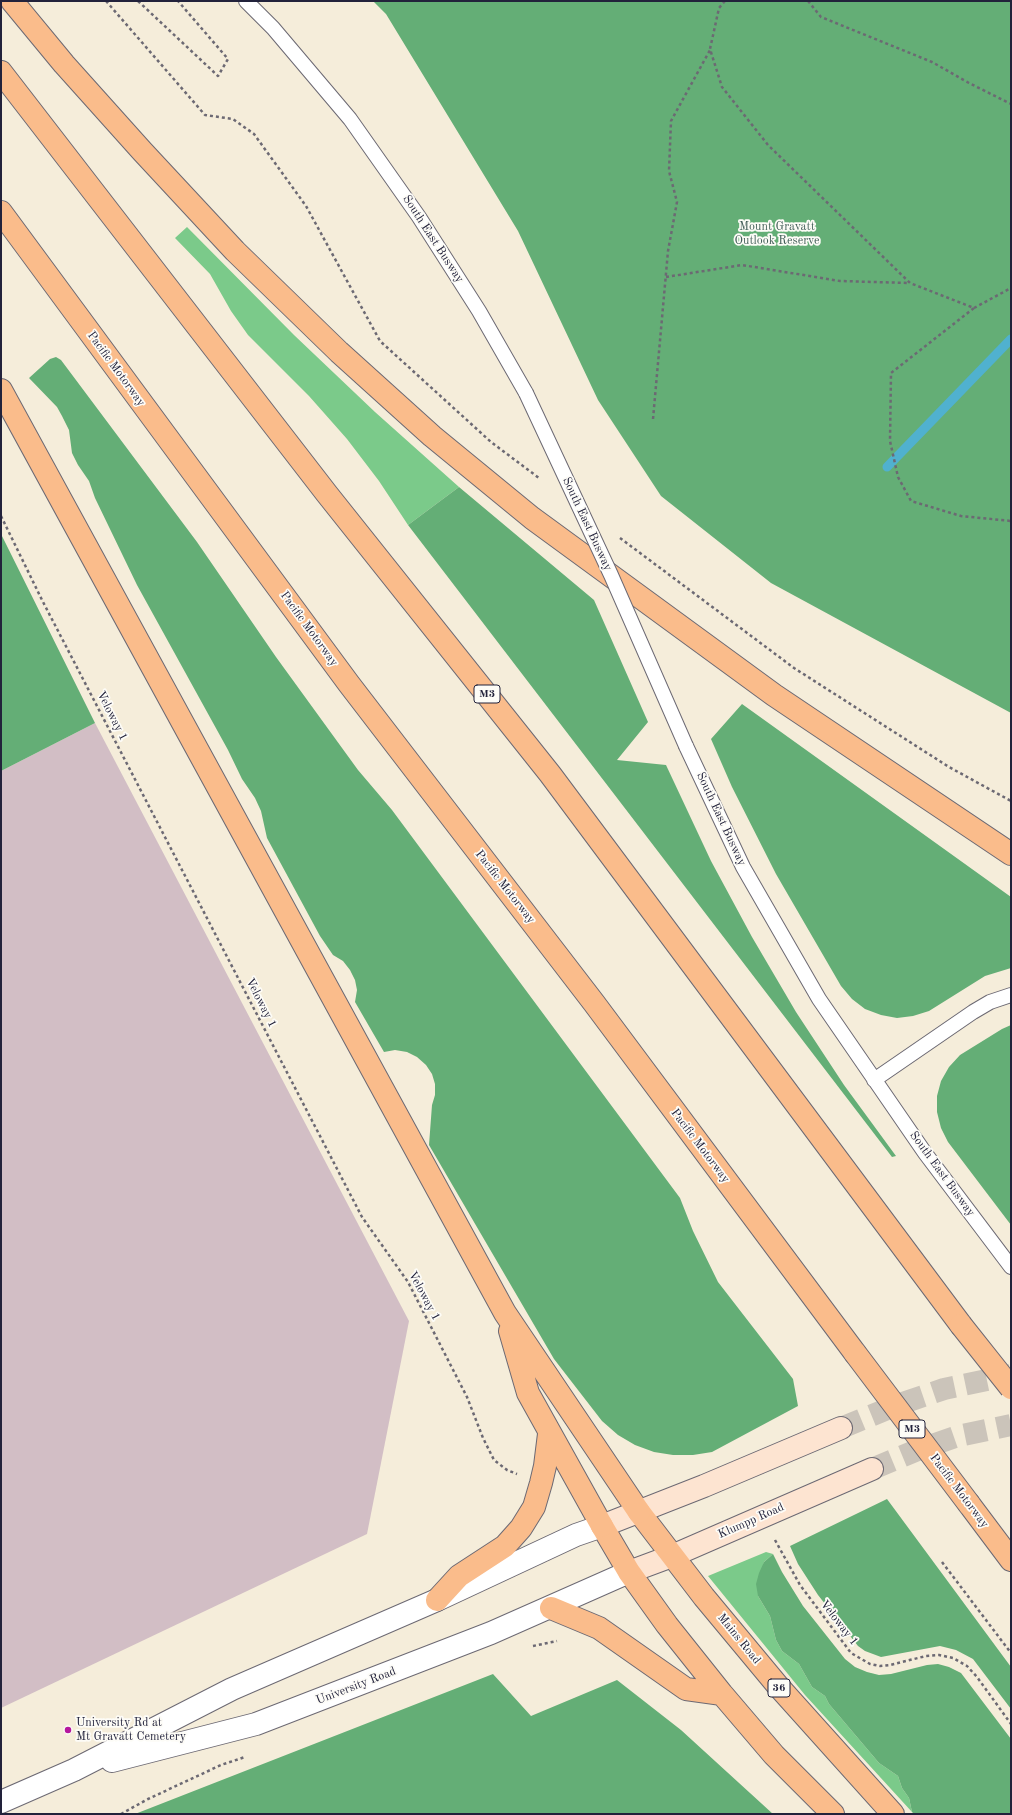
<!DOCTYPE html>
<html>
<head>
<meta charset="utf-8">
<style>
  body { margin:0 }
  #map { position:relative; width:1012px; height:1815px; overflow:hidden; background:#f5edda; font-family:"Old Standard TT",serif }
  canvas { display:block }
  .frame { position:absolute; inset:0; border:2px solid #22223b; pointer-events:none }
</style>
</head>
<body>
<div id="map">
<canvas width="1012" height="1815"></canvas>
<div class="frame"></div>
</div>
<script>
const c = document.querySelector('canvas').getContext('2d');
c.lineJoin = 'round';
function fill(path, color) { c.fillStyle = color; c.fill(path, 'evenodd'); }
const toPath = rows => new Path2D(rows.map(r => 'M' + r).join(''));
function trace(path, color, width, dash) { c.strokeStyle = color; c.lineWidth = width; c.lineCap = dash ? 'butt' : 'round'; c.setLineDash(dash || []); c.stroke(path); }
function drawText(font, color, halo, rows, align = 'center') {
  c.font = font + ' "Old Standard TT",serif'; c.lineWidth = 3.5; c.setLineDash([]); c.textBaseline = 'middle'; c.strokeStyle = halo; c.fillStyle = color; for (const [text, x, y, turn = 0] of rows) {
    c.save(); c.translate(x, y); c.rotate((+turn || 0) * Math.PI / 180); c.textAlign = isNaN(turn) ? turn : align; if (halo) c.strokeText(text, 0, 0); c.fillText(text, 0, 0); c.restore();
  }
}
const industrial = toPath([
  [95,723,409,1321,367,1534,1,1708,1,771]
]);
const green = toPath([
  [187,227,294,335,375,412,459,487,408,525,379,481,347,439,309,396,248,335,231,311,210,274,175,238],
  [766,1552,773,1554,764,1562,758,1596,770,1616,776,1640,782,1651,799,1664,812,1687,825,1696,829,1704,879,1763,898,1776,902,1788,909,1798,912,1812,805,1695,708,1576]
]);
const forest = toPath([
  [373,1,1011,1,1011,713,771,583,661,496,598,400,518,231,386,14],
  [56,357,61,360,197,542,276,657,358,770,392,810,680,1198,693,1231,718,1282,793,1379,798,1406,712,1452,693,1455,673,1455,654,1452,635,1445,618,1435,602,1421,554,1359,429,1145,432,1105,435,1095,435,1084,432,1074,426,1065,417,1057,407,1052,395,1050,384,1052,355,1002,357,990,355,980,350,970,343,961,333,955,320,936,267,838,261,811,255,798,242,779,228,750,137,585,95,498,89,481,78,465,72,453,69,430,62,416,57,407,29,378,50,359],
  [459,487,594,600,648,722,617,760,666,765,711,861,752,937,796,1012,844,1085,896,1156,892,1157,408,525],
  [1,534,95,723,1,771],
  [742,704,1011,897,1011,968,985,976,929,1011,913,1016,897,1018,881,1015,865,1009,852,999,841,986,776,874,732,787,711,739],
  [1011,1025,1011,1225,948,1142,941,1128,937,1112,937,1096,941,1081,949,1067,960,1055,1002,1029],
  [887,1499,1011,1667,1011,1709,973,1659,956,1650,940,1646,881,1657,865,1651,858,1646,818,1595,798,1564,790,1546],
  [773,1554,782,1572,803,1606,845,1659,855,1667,867,1672,879,1675,891,1674,927,1665,938,1664,949,1667,961,1673,1011,1739,1011,1814,914,1814,912,1812,909,1798,902,1788,898,1776,879,1763,829,1704,825,1696,812,1687,799,1664,782,1651,776,1640,770,1616,758,1596,756,1584,759,1573,764,1562],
  [493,1674,531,1716,617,1680,681,1730,773,1814,135,1814]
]);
const stream = toPath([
  [887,467,1011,339]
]);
const secondaryTunnel = toPath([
  [841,1428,897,1405,944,1389,1011,1375],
  [872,1469,915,1451,958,1436,1011,1425]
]);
const path = toPath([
  [106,1,205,115,233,119,254,134,306,206,380,341,491,442,539,478],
  [138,1,218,76,228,59,178,1],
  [725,1,719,8,710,49,722,87,768,145,910,283,974,308,891,373,890,441,898,477,911,501,961,516,1011,521],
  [808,1,821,17,932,62,969,83,1011,104],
  [666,277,742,265,840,281,909,283],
  [974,308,1011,288],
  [653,419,668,251,677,202,669,171,671,121,710,50],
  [1,516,42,600,362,1217,408,1282,467,1397,483,1438,494,1460,507,1470,517,1474],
  [620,538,794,668,949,767,1011,801],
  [775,1540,800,1585,851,1653,870,1664,880,1666,890,1665,926,1656,939,1655,953,1658,967,1666,977,1677,1011,1724],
  [942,1562,1011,1653],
  [533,1646,557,1641],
  [121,1814,148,1799,221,1765,245,1757]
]);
const service = toPath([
  [246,1,273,28,350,119,419,217,479,311,526,393],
  [686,746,743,867,819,999,925,1153,1011,1267],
  [874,1080,973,1012,990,1002,1011,995]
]);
const tertiary = toPath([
  [112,1761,256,1724,491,1633,629,1572],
  [1,1802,74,1770,232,1689,437,1600,576,1535,602,1526]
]);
const secondary = toPath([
  [602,1526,704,1486,841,1428],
  [629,1572,672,1556,872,1469]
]);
const primary = toPath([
  [639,1512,704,1597,778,1686,893,1814],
  [602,1526,629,1572,667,1625,722,1694,774,1755,833,1814],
  [551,1608,599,1628,686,1689,722,1694]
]);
const motorway = toPath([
  [12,1,64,64,142,151,235,251,339,352,432,436,532,518,774,695,1011,854],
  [1,72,327,494,550,774,961,1325],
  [1,212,349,684,594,1003,855,1353],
  [1,390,505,1313,639,1512],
  [510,1331,528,1393,602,1526],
  [969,1504,1011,1560],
  [437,1600,459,1576,505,1546,521,1528,534,1507,541,1483,545,1466,549,1434]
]);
const serviceBridge = toPath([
  [526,393,611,575,686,746]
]);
const motorwayBridge = toPath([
  [961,1325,1011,1388],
  [855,1353,969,1504]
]);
const markers = [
  [68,1730,4,"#b5179e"]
];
const shields = [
  [487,694,26],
  [912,1429,26],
  [779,1688,22]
];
const shieldNames = [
  ["M3",487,694],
  ["M3",912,1429],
  ["36",779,1688]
];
const parkNames = [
  ["Mount Gravatt",777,227],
  ["Outlook Reserve",777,241]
];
const streetNames = [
  ["South East Busway",433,239,57],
  ["Pacific Motorway",116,369,54],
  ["South East Busway",587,524,65],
  ["Pacific Motorway",309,629,54],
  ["Veloway 1",112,716,63],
  ["South East Busway",721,819,65],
  ["Pacific Motorway",505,887,52],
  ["Veloway 1",261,1003,63],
  ["Pacific Motorway",700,1146,53],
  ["South East Busway",942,1174,54],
  ["Veloway 1",424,1296,62],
  ["Pacific Motorway",959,1491,53],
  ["Klumpp Road",751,1521,-24],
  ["Veloway 1",839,1623,52],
  ["Mains Road",739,1639,51],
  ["University Road",356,1686,-21]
];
const poiNames = [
  ["University Rd at",76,1723],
  ["Mt Gravatt Cemetery",76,1737]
];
fill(industrial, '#d2bec5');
fill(green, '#7bca8a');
fill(forest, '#64ae76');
trace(stream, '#50b1cf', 9);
trace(secondaryTunnel, '#cbc4ba', 22, [22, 11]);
trace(service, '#6c6973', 16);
trace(tertiary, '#6c6973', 24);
trace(secondary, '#6c6973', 24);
trace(primary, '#6c6973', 24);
trace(motorway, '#6c6973', 24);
trace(path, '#6c6973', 2.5, [3, 3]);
trace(service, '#fff', 14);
trace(tertiary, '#fff', 22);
trace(secondary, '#fde4d1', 22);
trace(primary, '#fabc8b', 22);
trace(motorway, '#fabc8b', 22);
trace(serviceBridge, '#6c6973', 16, []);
trace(motorwayBridge, '#6c6973', 24, []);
trace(serviceBridge, '#fff', 14);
trace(motorwayBridge, '#fabc8b', 22);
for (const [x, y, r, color] of markers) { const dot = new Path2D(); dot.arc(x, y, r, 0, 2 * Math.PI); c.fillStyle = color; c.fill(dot); trace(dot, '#fdfcf7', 1.5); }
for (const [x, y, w] of shields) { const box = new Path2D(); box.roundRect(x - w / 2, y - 9, w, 18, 3); c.fillStyle = '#fdfcf7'; c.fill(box); trace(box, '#22223b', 1); }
drawText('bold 11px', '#22223b', null, shieldNames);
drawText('12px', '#415d57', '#fdfcf7', parkNames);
drawText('12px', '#22223b', '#fdfcf7', streetNames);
drawText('12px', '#22223b', '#fdfcf7', poiNames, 'left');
</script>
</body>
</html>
